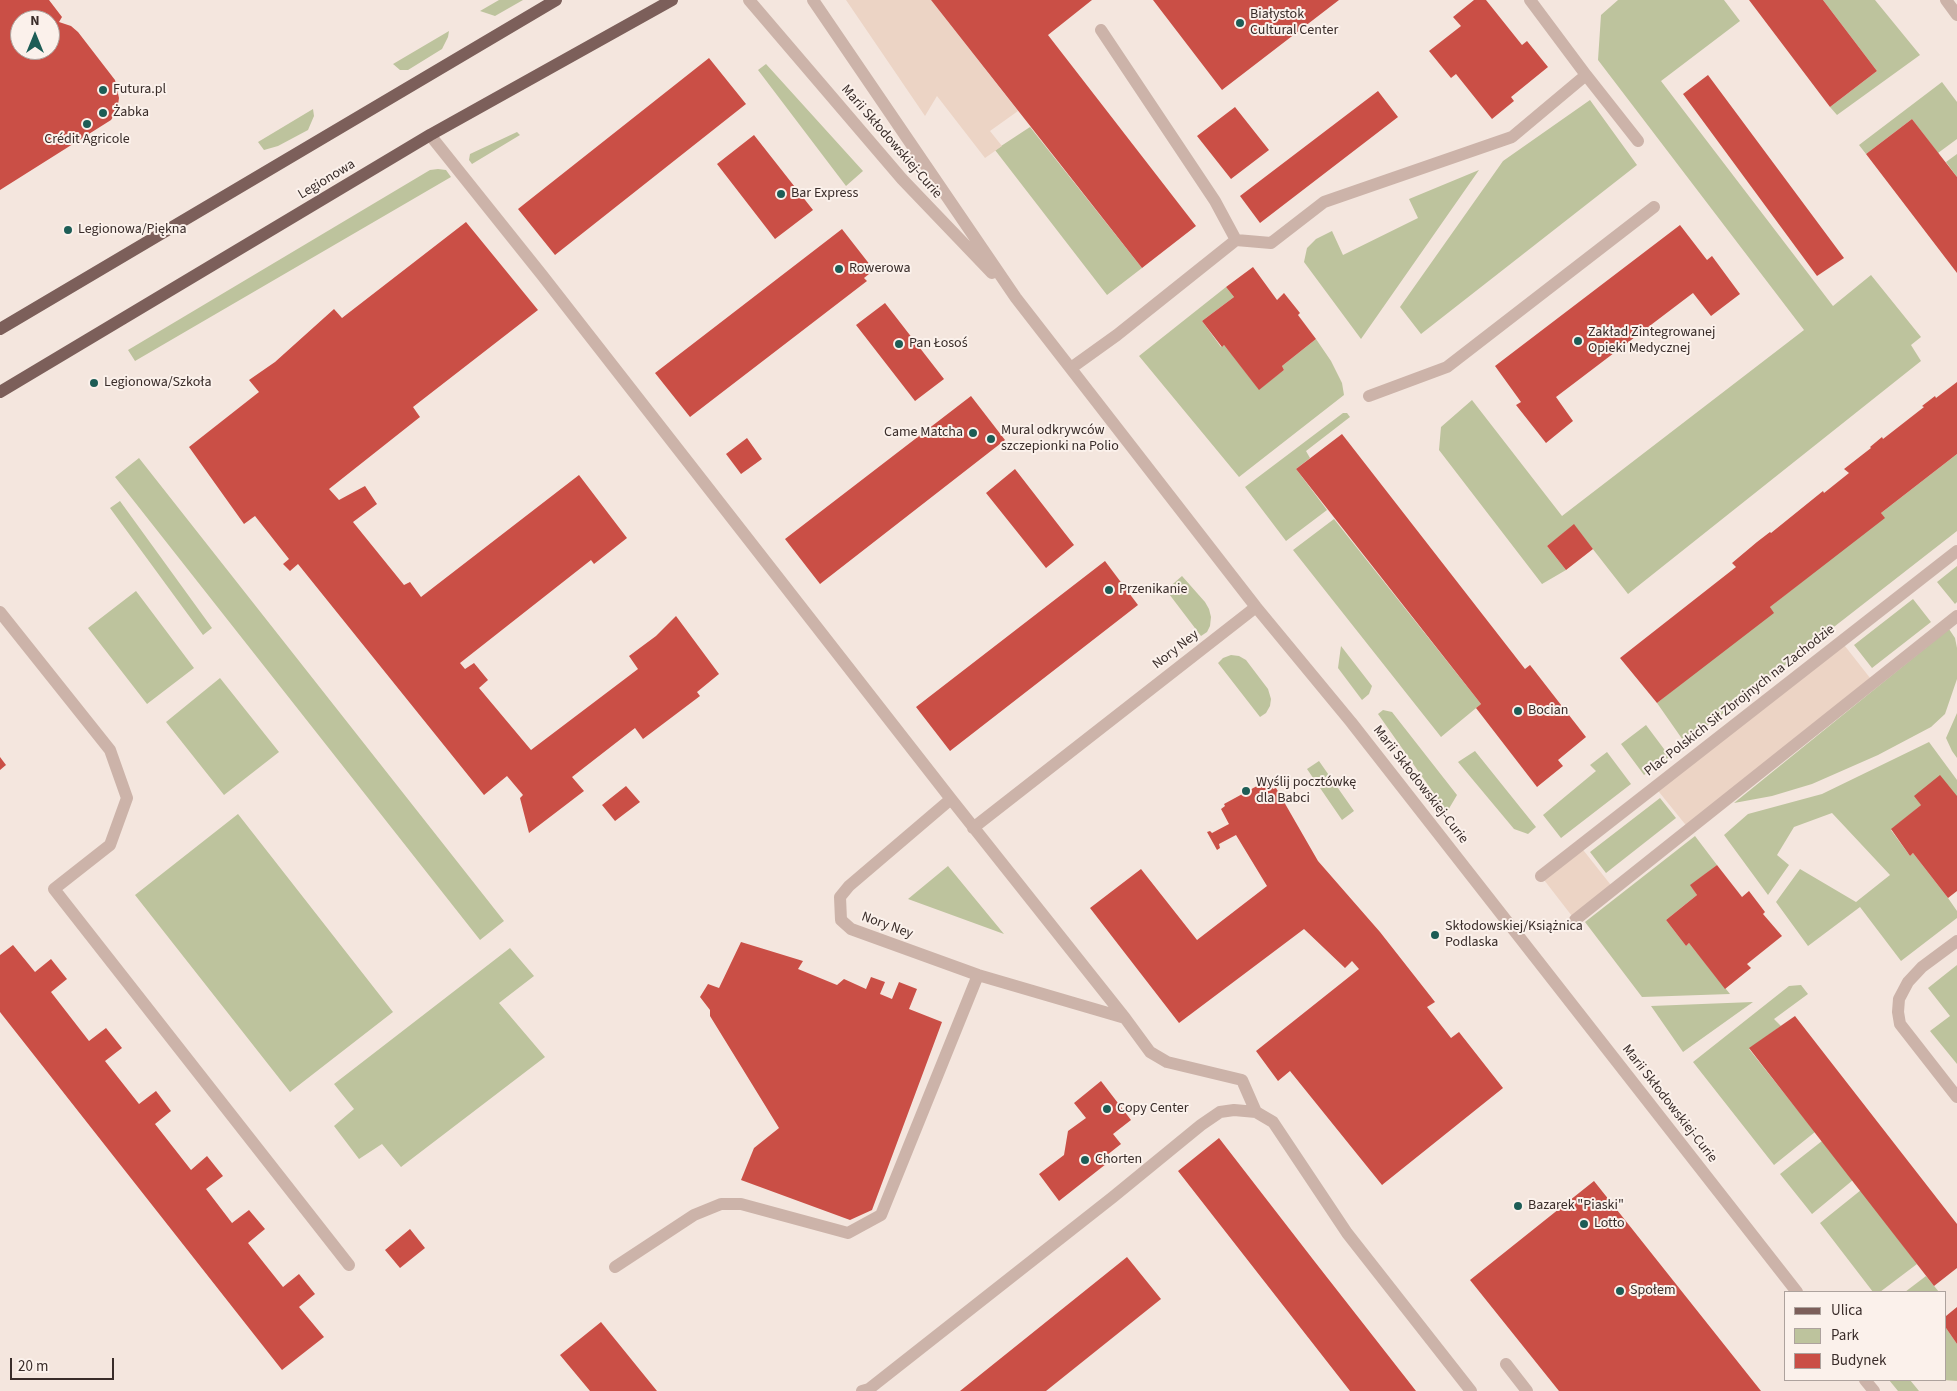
<!DOCTYPE html>
<html>
<head>
<meta charset="utf-8">
<style>
  body { margin:0 }
  #map { position:relative; width:1957px; height:1391px; overflow:hidden; background:#f4e6de; font-family:"Source Sans 3",sans-serif }
  canvas { display:block }
  .legend { position:absolute; left:1784px; top:1291px; width:162px; height:90px; box-sizing:border-box; background:#fbf1eb; border:1px solid #ada29d; margin:0; padding:6px 9px; list-style:none; font-size:15px; color:#392c29 }
  .legend li { display:flex; align-items:center; gap:10px; height:25px }
  .legend b { width:25px; border:1px solid #ada29d }
  .north { position:absolute; left:10px; top:10px; width:50px; height:50px; box-sizing:border-box; background:#fbf1eb; border:1px solid #ada29d; border-radius:50%; rotate:0deg; font-size:14px; font-weight:700; line-height:20px; text-align:center; color:#392c29 }
  .north::after { content:''; display:block; margin:auto; width:18px; height:22px; background:#1d5d56; clip-path:polygon(50% 0,100% 100%,50% 72%,0 100%) }
  .scale { position:absolute; left:10px; top:1358px; width:104px; height:22px; box-sizing:border-box; border:2px solid #392c29; border-top:0; padding-left:6px; font-size:15px; line-height:18px; white-space:nowrap; color:#392c29; -webkit-text-stroke:4px #fbf1eb; paint-order:stroke }
</style>
</head>
<body>
<div id="map">
<canvas width="1957" height="1391"></canvas>
<ul class="legend">
<li><b style="height:6px;background:#7c5f5a"></b>Ulica</li>
<li><b style="height:14px;background:#bdc39d"></b>Park</li>
<li><b style="height:14px;background:#ca4f46"></b>Budynek</li>
</ul>
<div class="north">N</div>
<div class="scale">20 m</div>
</div>
<script>
const c = document.querySelector('canvas').getContext('2d');
c.lineJoin = 'round';
function fill(path, color) { c.fillStyle = color; c.fill(path, 'evenodd'); }
const toPath = rows => new Path2D(rows.map(r => 'M' + r).join(''));
function trace(path, color, width, dash) { c.strokeStyle = color; c.lineWidth = width; c.lineCap = dash ? 'butt' : 'round'; c.setLineDash(dash || []); c.stroke(path); }
function drawText(font, color, halo, rows, align = 'center') {
  c.font = font + ' "Source Sans 3",sans-serif'; c.lineWidth = 4; c.setLineDash([]); c.textBaseline = 'middle'; c.strokeStyle = halo; c.fillStyle = color; for (const [text, x, y, turn = 0] of rows) {
    c.save(); c.translate(x, y); c.rotate((+turn || 0) * Math.PI / 180); c.textAlign = isNaN(turn) ? turn : align; if (halo) c.strokeText(text, 0, 0); c.fillText(text, 0, 0); c.restore();
  }
}
const green = toPath([
  [499,0,523,0,495,16,480,11],
  [1618,0,1724,0,1740,21,1661,81,1833,306,1871,275,1921,337,1911,345,1921,361,1628,594,1574,525,1547,546,1566,570,1542,584,1439,450,1441,427,1472,400,1562,516,1804,330,1598,60,1601,15],
  [1823,0,1875,0,1920,55,1837,115,1830,107,1877,71],
  [449,31,448,37,442,49,408,70,400,70,393,64],
  [766,64,863,171,846,186,758,70],
  [1942,82,1957,102,1957,139,1938,153,1912,119,1866,154,1859,145],
  [1590,100,1637,165,1421,334,1400,307,1503,161],
  [313,109,314,116,308,130,278,146,264,150,258,142],
  [1030,127,1142,268,1107,295,995,150],
  [517,132,520,135,472,164,469,160,470,154],
  [1957,154,1957,177,1946,162],
  [438,169,446,170,451,177,135,361,128,350,430,170],
  [1479,170,1361,339,1304,262,1307,248,1316,239,1332,231,1343,255,1418,218,1409,199],
  [1226,287,1234,297,1202,321,1221,347,1224,345,1259,389,1284,370,1282,366,1316,339,1331,361,1342,383,1344,395,1239,477,1139,356],
  [1343,413,1347,413,1350,417,1306,451,1310,458,1296,469,1327,510,1286,541,1245,487],
  [1957,454,1957,531,1685,743,1657,703,1772,611,1770,607,1883,517,1881,513],
  [139,458,504,921,480,940,115,477],
  [120,501,212,628,203,635,110,508],
  [1334,519,1481,704,1441,737,1293,550],
  [1957,566,1957,602,1955,604,1937,582],
  [1182,576,1205,602,1209,609,1211,617,1210,626,1207,632,1201,636,1166,590],
  [136,591,194,668,147,704,88,628],
  [1913,599,1931,622,1872,668,1854,645],
  [1949,629,1955,638,1957,648,1957,679,1945,714,1931,727,1878,755,1812,784,1772,796,1734,803],
  [1341,646,1372,686,1369,694,1362,700,1338,668],
  [1231,655,1239,656,1246,660,1268,689,1271,699,1270,706,1266,713,1260,717,1218,663,1223,658],
  [220,678,279,752,224,795,166,722],
  [1383,710,1392,712,1457,795,1447,812,1378,714],
  [1957,713,1957,758,1952,751,1946,738],
  [1646,725,1670,757,1644,775,1621,744],
  [1929,742,1957,780,1957,796,1921,805,1891,830,1910,856,1913,853,1948,898,1957,911,1957,918,1901,961,1860,907,1808,946,1776,902,1800,869,1856,902,1890,875,1832,813,1794,827,1777,855,1789,865,1768,895,1724,835,1748,814,1822,794],
  [1475,751,1536,827,1528,834,1514,829,1458,762],
  [1607,752,1631,784,1561,838,1543,815,1596,771,1590,765],
  [1319,761,1354,811,1342,820,1307,769],
  [1660,798,1676,818,1606,873,1590,852],
  [238,814,393,1012,290,1092,135,895],
  [1695,836,1717,865,1691,885,1697,895,1666,920,1686,946,1689,943,1730,994,1642,997,1585,922],
  [948,866,1004,934,908,899],
  [510,948,534,976,499,1003,545,1057,401,1167,382,1144,359,1159,334,1126,354,1109,334,1084],
  [1957,965,1957,1064,1930,1031,1950,1016,1928,988],
  [1801,985,1808,994,1774,1019,1781,1026,1749,1049,1815,1132,1774,1165,1693,1062,1789,986],
  [1753,1002,1683,1052,1651,1006],
  [1822,1141,1853,1180,1812,1214,1780,1174],
  [1861,1190,1917,1264,1880,1292,1873,1292,1820,1223],
  [1926,1276,1939,1292,1905,1292],
  [1946,1328,1957,1344,1957,1381,1942,1380,1946,1380],
  [1889,1380,1910,1380,1919,1391,1898,1391]
]);
const plaza = toPath([
  [846,0,931,0,1018,111,990,131,1002,146,985,158,937,96,925,116],
  [1841,641,1874,683,1689,829,1655,787],
  [1580,846,1614,889,1575,920,1541,876]
]);
const building = toPath([
  [0,0,49,0,62,17,59,22,71,26,78,32,115,80,119,98,117,111,111,120,0,190],
  [20,20,50,20,50,50,20,50],
  [931,0,1092,0,1048,35,1196,226,1142,268],
  [1153,0,1339,0,1222,90],
  [1474,0,1486,0,1522,45,1527,41,1548,67,1511,97,1514,101,1492,119,1456,74,1451,78,1429,51,1461,26,1453,17],
  [1749,0,1823,0,1877,71,1830,107],
  [709,58,746,104,555,255,518,209],
  [1708,75,1844,258,1817,276,1683,94],
  [1378,91,1398,117,1260,223,1240,196],
  [1235,107,1269,150,1231,179,1197,136],
  [1912,119,1957,177,1957,273,1866,154],
  [754,135,813,210,775,239,717,164],
  [466,222,538,310,413,407,420,417,329,489,339,500,365,486,377,504,353,522,404,585,410,582,421,597,579,475,627,538,594,564,591,560,460,663,465,669,474,663,488,680,479,688,531,750,638,669,629,656,656,636,676,616,719,674,697,692,700,696,643,739,635,728,572,777,584,791,529,833,520,798,523,795,507,776,484,795,298,564,290,571,283,564,289,559,255,516,244,524,189,447,259,392,249,380,275,362,334,309,342,318],
  [1680,225,1707,260,1712,256,1740,294,1711,316,1693,293,1556,397,1573,421,1546,443,1516,405,1521,402,1495,366],
  [842,229,874,270,864,278,867,281,690,417,655,373],
  [1253,267,1277,300,1284,293,1300,313,1298,315,1316,339,1282,366,1284,370,1259,390,1224,345,1222,347,1202,321,1234,297,1226,287],
  [885,303,944,379,915,401,856,325],
  [1957,382,1957,454,1881,513,1885,518,1770,607,1774,613,1657,703,1620,658,1736,567,1732,563,1757,542,1770,532,1771,533,1823,491,1824,493,1849,473,1844,469,1871,448,1870,447,1882,437,1883,439,1924,407,1922,406,1935,396,1936,398],
  [971,396,1005,440,820,584,785,539],
  [1342,434,1525,669,1530,665,1586,737,1558,760,1563,766,1537,787,1476,708,1481,704,1296,469],
  [747,438,762,459,741,474,726,454],
  [1015,469,1074,545,1046,568,986,493],
  [1574,524,1593,549,1566,570,1547,546],
  [1105,561,1138,605,950,751,916,707],
  [0,757,6,765,0,770],
  [1940,775,1957,796,1957,891,1948,898,1913,853,1910,856,1891,829,1921,805,1914,796],
  [1268,780,1273,789,1276,788,1318,861,1380,932,1435,1002,1427,1007,1451,1038,1459,1032,1503,1088,1382,1185,1290,1071,1278,1081,1256,1051,1359,969,1352,961,1345,968,1304,929,1179,1023,1090,908,1141,869,1197,940,1267,886,1236,835,1219,844,1220,848,1217,850,1207,832,1210,831,1212,833,1229,824,1221,809,1225,806,1224,804],
  [626,786,640,802,615,821,602,805],
  [1717,865,1742,897,1749,891,1765,912,1763,914,1782,936,1747,964,1751,968,1725,989,1689,943,1686,946,1666,920,1697,895,1690,885],
  [741,942,803,961,798,969,837,985,844,979,866,989,871,977,885,982,880,994,892,999,899,982,917,989,909,1009,942,1022,872,1210,850,1220,741,1180,754,1148,779,1128,710,1016,710,1010,700,997,708,984,719,988],
  [13,945,35,972,51,959,67,979,51,992,89,1041,106,1028,122,1048,105,1061,139,1104,156,1091,171,1111,155,1124,191,1170,207,1156,223,1176,206,1189,232,1223,249,1210,265,1229,248,1243,283,1287,299,1274,315,1294,299,1307,324,1337,282,1370,0,1012,0,955],
  [1795,1016,1957,1224,1957,1268,1934,1286,1749,1048],
  [1101,1081,1131,1120,1113,1134,1121,1144,1102,1159,1106,1164,1059,1201,1039,1174,1064,1155,1068,1131,1086,1118,1074,1103],
  [1219,1138,1315,1262,1416,1391,1350,1391,1178,1171],
  [1594,1181,1761,1391,1559,1391,1470,1280],
  [410,1229,425,1248,400,1268,385,1250],
  [1127,1257,1161,1299,1046,1391,960,1391],
  [1957,1307,1957,1344,1946,1328,1946,1316],
  [601,1322,657,1391,590,1391,560,1355]
]);
const minor = toPath([
  [749,0,902,179,992,273],
  [813,0,1016,298,1256,607,1351,722,1797,1292],
  [1946,0,1957,15],
  [1101,30,1215,201,1236,240],
  [1586,75,1638,141],
  [430,135,542,275,951,799],
  [1071,368,1117,335,1236,240,1271,243,1324,202,1512,137,1586,75,1530,0],
  [1369,396,1447,367,1654,207],
  [0,612,110,750,127,798,110,845,54,889,349,1265],
  [973,828,1256,607],
  [1541,876,1957,551],
  [1575,920,1957,616],
  [1957,941,1922,967,1908,982,1899,999,1898,1012,1900,1024,1957,1097],
  [1125,1018,978,975,851,929,841,920,840,897,849,886,951,799,1125,1018,1150,1052,1167,1062,1242,1080,1256,1112],
  [615,1267,694,1215,721,1204,741,1204,848,1233,881,1215,978,975],
  [1506,1364,1527,1391],
  [1865,1380,1874,1391],
  [862,1391,869,1389,1113,1197,1201,1125,1220,1112,1234,1110,1256,1112,1273,1122,1347,1233,1471,1391]
]);
const major = toPath([
  [0,329,556,0],
  [0,392,430,135,672,0]
]);
const markers = [
  [1240,23,5,"#1d5d56"],
  [103,90,5,"#1d5d56"],
  [103,113,5,"#1d5d56"],
  [87,124,5,"#1d5d56"],
  [781,194,5,"#1d5d56"],
  [68,230,5,"#1d5d56"],
  [839,269,5,"#1d5d56"],
  [1578,341,5,"#1d5d56"],
  [899,344,5,"#1d5d56"],
  [94,383,5,"#1d5d56"],
  [973,433,5,"#1d5d56"],
  [991,439,5,"#1d5d56"],
  [1109,590,5,"#1d5d56"],
  [1518,711,5,"#1d5d56"],
  [1246,791,5,"#1d5d56"],
  [1435,935,5,"#1d5d56"],
  [1107,1109,5,"#1d5d56"],
  [1085,1160,5,"#1d5d56"],
  [1518,1206,5,"#1d5d56"],
  [1584,1224,5,"#1d5d56"],
  [1620,1291,5,"#1d5d56"]
];
const poiNames = [
  ["Białystok",1250,15],
  ["Cultural Center",1250,31],
  ["Futura.pl",113,90],
  ["Żabka",113,113],
  ["Crédit Agricole",87,140,"center"],
  ["Bar Express",791,194],
  ["Legionowa/Piękna",78,230],
  ["Rowerowa",849,269],
  ["Zakład Zintegrowanej",1588,333],
  ["Opieki Medycznej",1588,349],
  ["Pan Łosoś",909,344],
  ["Legionowa/Szkoła",104,383],
  ["Mural odkrywców",1001,431],
  ["szczepionki na Polio",1001,447],
  ["Came Matcha",963,433,"right"],
  ["Przenikanie",1119,590],
  ["Bocian",1528,711],
  ["Wyślij pocztówkę",1256,783],
  ["dla Babci",1256,799],
  ["Skłodowskiej/Książnica",1445,927],
  ["Podlaska",1445,943],
  ["Copy Center",1117,1109],
  ["Chorten",1095,1160],
  ["Bazarek \"Piaski\"",1528,1206],
  ["Lotto",1594,1224],
  ["Społem",1630,1291]
];
const streetNames = [
  ["Marii Skłodowskiej-Curie",891,142,49],
  ["Legionowa",327,180,-31],
  ["Nory Ney",1176,650,-38],
  ["Plac Polskich Sił Zbrojnych na Zachodzie",1740,701,-38],
  ["Marii Skłodowskiej-Curie",1420,785,52],
  ["Nory Ney",887,926,20],
  ["Marii Skłodowskiej-Curie",1669,1104,52]
];
fill(green, '#bdc39d');
fill(plaza, '#ecd4c5');
fill(building, '#ca4f46');
trace(minor, '#ccb3a9', 12);
trace(major, '#7c5f5a', 12);
for (const [x, y, r, color] of markers) { const dot = new Path2D(); dot.arc(x, y, r, 0, 2 * Math.PI); c.fillStyle = color; c.fill(dot); trace(dot, '#fbf1eb', 2); }
drawText('14px', '#392c29', '#fbf1eb', poiNames, 'left');
drawText('14px', '#392c29', '#fbf1eb', streetNames);
</script>
</body>
</html>
